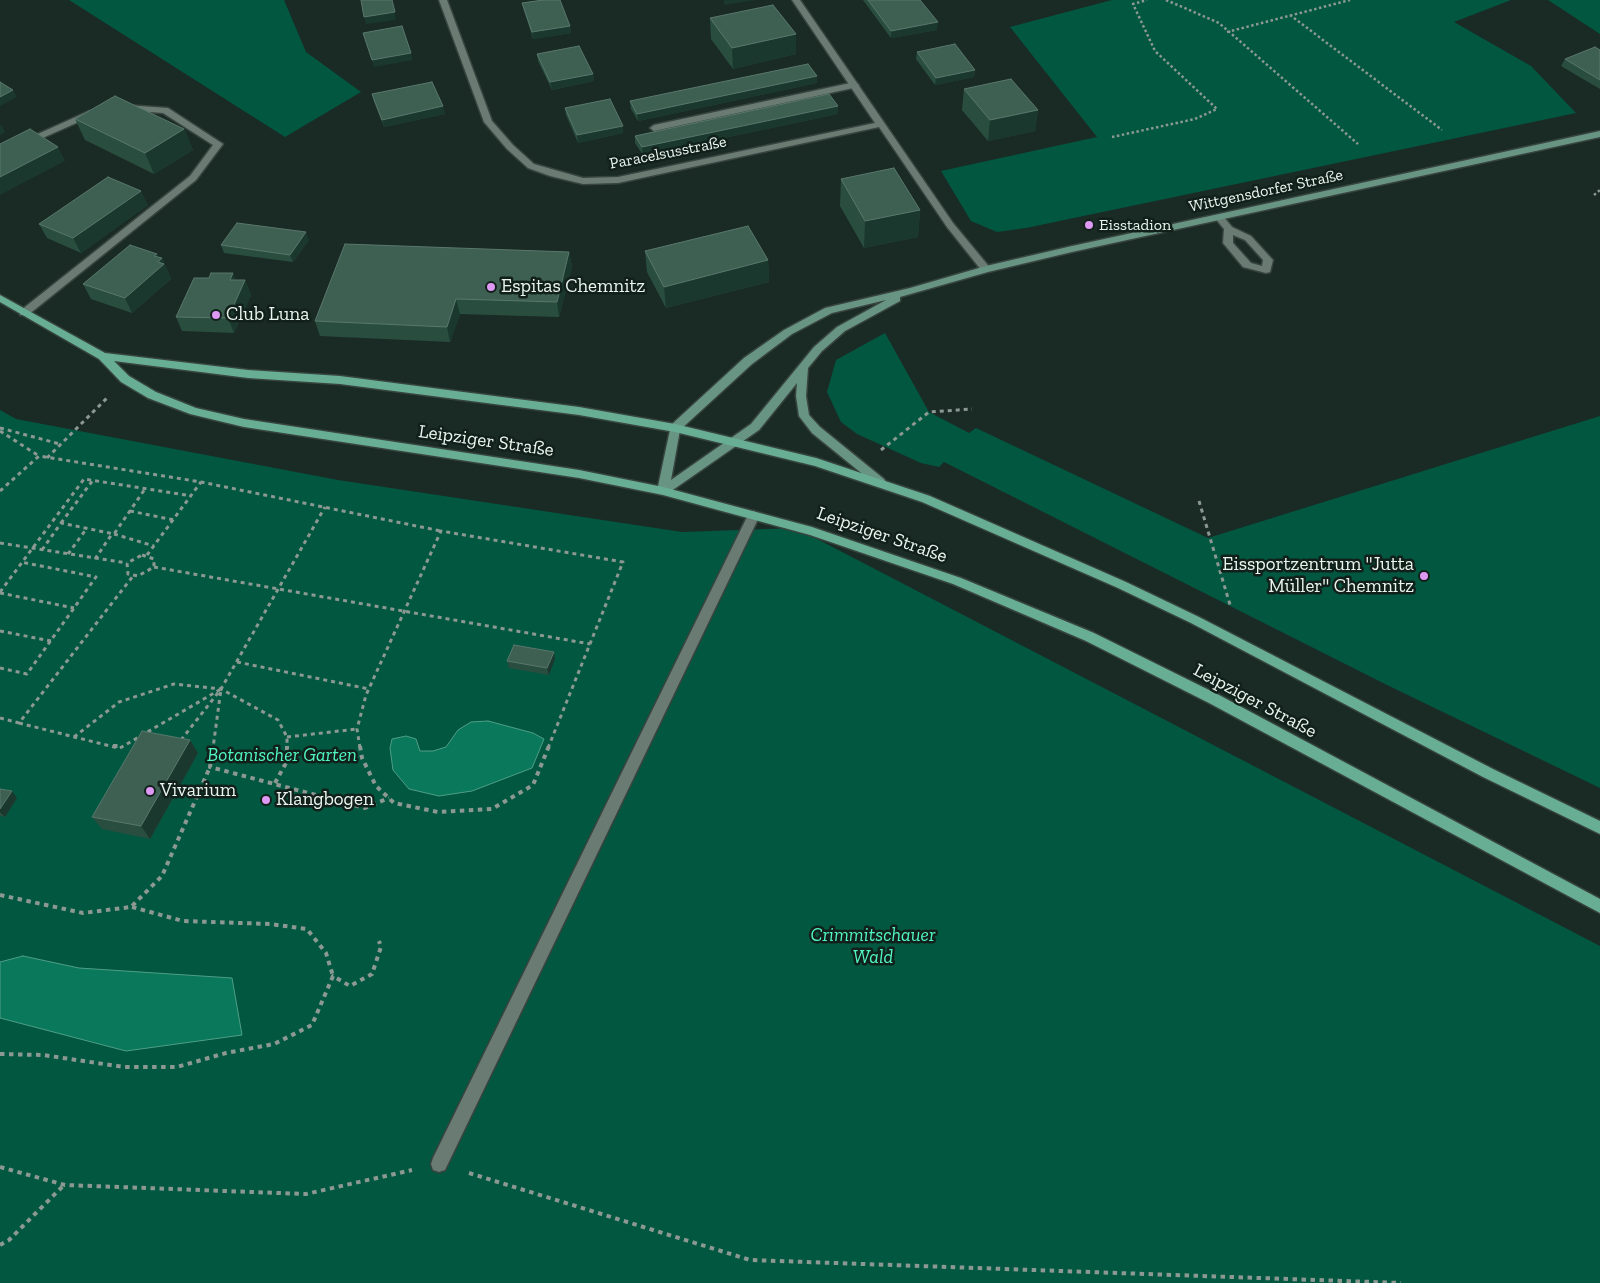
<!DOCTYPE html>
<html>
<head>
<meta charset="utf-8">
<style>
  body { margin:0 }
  canvas { display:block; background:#1a2a24 }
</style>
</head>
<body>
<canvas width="1600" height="1283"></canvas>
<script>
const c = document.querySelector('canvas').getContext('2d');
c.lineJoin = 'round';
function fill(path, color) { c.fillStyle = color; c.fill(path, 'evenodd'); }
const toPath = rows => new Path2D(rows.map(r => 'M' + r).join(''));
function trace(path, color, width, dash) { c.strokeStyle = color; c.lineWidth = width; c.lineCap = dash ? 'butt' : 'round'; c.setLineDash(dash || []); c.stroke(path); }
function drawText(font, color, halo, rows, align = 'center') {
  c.font = font + ' "Zilla Slab",serif'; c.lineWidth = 5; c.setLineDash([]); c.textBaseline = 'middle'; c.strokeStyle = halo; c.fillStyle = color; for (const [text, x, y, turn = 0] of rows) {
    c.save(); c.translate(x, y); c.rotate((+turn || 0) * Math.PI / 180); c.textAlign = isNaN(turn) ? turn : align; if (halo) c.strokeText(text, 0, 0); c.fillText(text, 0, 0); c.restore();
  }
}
const green = toPath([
  [69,0,284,0,306,52,361,92,285,137],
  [1112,0,1511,0,1454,22,1531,66,1576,113,1026,228,997,232,971,221,941,171,1097,137,1010,27],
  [1548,0,1600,0,1600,34],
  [885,333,929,412,969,433,976,428,1208,538,1600,416,1600,788,1385,684,944,462,939,467,921,463,857,434,841,422,827,392,836,360],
  [0,410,16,419,338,480,682,532,796,528,1600,946,1600,1283,0,1283]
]);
const water = toPath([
  [488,721,533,733,544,739,532,768,472,791,439,796,409,789,393,770,390,748,392,739,406,736,416,739,420,751,433,751,446,747,458,730,471,722,488,721],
  [23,956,79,968,232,978,242,1035,126,1051,0,1018,0,962,23,956]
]);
const pathFar2 = toPath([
  [1166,0,1219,23,1358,144],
  [1290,15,1442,130],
  [1227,32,1350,0],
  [1112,137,1195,119,1217,109,1155,51,1133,4,1147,0],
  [1594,195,1600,190]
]);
const pathFar1 = toPath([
  [0,428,60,444],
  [0,431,39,456],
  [881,450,929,412,972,409],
  [47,458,107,398],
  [0,491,39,456,201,482,441,531],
  [1199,501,1231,608],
  [130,511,174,520],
  [61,523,93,480],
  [114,534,154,546],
  [0,543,127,563],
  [42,550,61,523,114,534,145,489],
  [68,554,87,528],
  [142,555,154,559,154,567,138,576,128,574,127,563,142,555],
  [147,555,201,482],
  [95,559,112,534],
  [154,567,590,644],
  [0,592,84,479,192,496],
  [0,593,74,608],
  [0,631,51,641],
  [237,662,369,689],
  [0,668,27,674,96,577,21,562],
  [0,718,19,723,133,576],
  [19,723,118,748],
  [74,737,119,702,174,684,221,689,278,720,287,737,287,748],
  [287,737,357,729],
  [181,740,221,689,325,507],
  [120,748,221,689,213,748],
  [360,748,357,729,366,695,441,531,623,562,548,748]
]);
const path = toPath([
  [113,746,122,746],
  [213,746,210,767,365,808,389,798],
  [360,746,362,758,376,786,394,803,438,812,492,809,533,785,549,746],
  [275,783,287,761,287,746],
  [0,895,83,913,131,907,162,876,210,767],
  [132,907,183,921,270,924,307,929,326,953,333,976],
  [0,1054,43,1055,124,1067,177,1067,226,1053,274,1044,312,1025,333,976,350,986,372,974,381,947,379,941],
  [0,1167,65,1185,306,1194,412,1170],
  [469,1173,750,1260,1401,1283],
  [0,1245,9,1240,64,1185]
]);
const lane = toPath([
  [855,82,859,85,858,87,654,131,650,128,654,125,855,82],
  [125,105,168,108,223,144,196,180,28,315,20,315,20,311,190,176,213,145,163,113,122,110,121,108,125,105],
  [89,111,93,114,92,116,0,157,0,151,89,111],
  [1220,215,1223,216,1232,227,1251,236,1271,258,1273,260,1270,272,1266,273,1243,267,1223,243,1224,229,1215,218,1220,215],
  [1233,235,1245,240,1263,260,1262,266,1251,263,1233,243,1233,235],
  [754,511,760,515,445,1170,439,1172,433,1170,431,1164,433,1158,748,515,754,511]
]);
const street = toPath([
  [439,0,447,0,492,121,513,145,534,164,583,178,618,177,875,123,792,0,800,0,953,223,991,269,990,271,982,271,947,227,879,127,618,183,583,184,550,176,528,168,507,149,484,122,439,0]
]);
const secondary = toPath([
  [1600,131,1600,137,1072,252,988,272,900,297,900,301,845,331,822,351,808,368,806,396,809,415,820,427,884,479,886,482,884,485,876,485,812,433,799,416,796,396,797,383,759,430,667,494,659,494,657,491,671,425,744,358,784,330,825,308,910,288,986,266,1072,246,1600,131],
  [886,300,837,327,814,347,751,424,671,480,680,430,752,364,792,334,832,313,886,300]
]);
const primary = toPath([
  [0,295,105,353,248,370,340,376,579,407,675,424,816,458,930,496,1126,582,1199,617,1493,769,1600,821,1600,834,1483,777,1191,623,1118,588,922,502,815,466,675,432,579,415,340,384,248,378,114,361,129,376,156,392,196,408,244,419,579,470,663,487,812,527,961,578,1094,633,1219,695,1600,899,1600,913,1209,703,1086,641,953,584,810,535,663,495,579,478,244,427,190,414,148,398,121,382,99,359,0,302,0,295]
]);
const wall = toPath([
  [863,0,920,0,937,30,891,38],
  [522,3,570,26,571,33,533,39,524,10],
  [710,18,796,34,796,54,733,69,711,39],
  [1600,50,1600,89,1561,66,1565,59],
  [917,52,975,70,974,77,935,85,916,59],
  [537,54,593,74,594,81,552,90,538,61],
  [817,83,638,121,631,109,630,101],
  [964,89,1038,110,1035,131,988,141,962,110],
  [372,94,445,114,384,127,374,102],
  [565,108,623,133,578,143,566,115],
  [838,114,643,155,635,143,635,136],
  [75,119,184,129,193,150,154,174,85,140],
  [841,179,920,210,918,237,864,248,840,206],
  [148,205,81,253,47,238,39,224],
  [309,240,293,262,224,253,221,245],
  [645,251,768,260,769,282,666,308,647,272],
  [569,252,572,267,559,317,460,314,450,342,320,336,315,321],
  [157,254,158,257,162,258,171,279,132,313,91,299,83,284],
  [236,280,245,280,251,295,234,333,182,331,176,317],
  [554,652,555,659,549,675,509,668,507,661],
  [190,740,198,753,150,839,102,829,92,817],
  [0,789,17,798,5,817,0,816]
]);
const shadedWall = toPath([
  [392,0,396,20,366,24,364,17],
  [724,0,756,0,724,5],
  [938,22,937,30,891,38,891,31],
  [570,26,571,33,533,39,532,32],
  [796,34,796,54,733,69,732,48],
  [411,53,413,60,374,67,372,60],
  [975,70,974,77,935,85,936,78],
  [593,74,594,81,552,90,550,82],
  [817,76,817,83,638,121,637,114],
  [13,90,17,97,0,106,0,97],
  [443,106,445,114,384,127,382,120],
  [838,106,838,114,643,155,642,147],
  [1038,110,1035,131,988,141,990,120],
  [0,125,1,125,5,132,0,135],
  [623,126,623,133,578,143,577,135],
  [184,129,193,150,154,174,145,153],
  [58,147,65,161,0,195,0,177],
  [141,191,148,205,81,253,73,238],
  [920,210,918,237,864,248,865,221],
  [306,232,309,240,293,262,290,255],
  [569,252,572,267,559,317,557,302],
  [157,254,159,260,162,258,171,279,132,313,125,298,154,256],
  [768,260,769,282,666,308,664,287],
  [233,273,239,288,230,280],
  [245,280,251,295,234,333,228,318],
  [456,299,460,314,450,342,447,327],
  [554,652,555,659,549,675,547,668],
  [190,740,198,753,150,839,141,826],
  [12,791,17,798,5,817,0,812,0,809]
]);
const building = toPath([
  [361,0,392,0,395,12,364,17,361,0],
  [543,0,560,0,570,26,532,32,522,3,543,0],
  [868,0,920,0,938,22,891,31,868,0],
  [773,5,796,34,732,48,710,18,773,5],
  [402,26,411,53,372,60,363,33,402,26],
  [955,44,975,70,936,78,917,52,955,44],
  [579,46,593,74,550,82,537,54,579,46],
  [1595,47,1600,50,1600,80,1565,59,1595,47],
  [808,64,817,76,637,114,630,101,808,64],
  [1011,79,1038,110,990,120,964,89,1011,79],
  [0,82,13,90,0,97,0,82],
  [432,82,443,106,382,120,372,94,432,82],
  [829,94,838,106,642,147,635,136,829,94],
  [115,96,184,129,145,153,75,119,115,96],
  [610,99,623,126,577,135,565,108,610,99],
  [30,129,58,147,0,177,0,144,30,129],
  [894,168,920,210,865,221,841,179,894,168],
  [108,177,141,191,73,238,39,224,108,177],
  [237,223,306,232,290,255,221,245,237,223],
  [748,226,768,260,664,287,645,251,748,226],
  [345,244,569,252,557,302,456,299,447,327,315,321,345,244],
  [130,245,157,254,154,256,162,258,158,262,164,264,125,298,83,284,130,245],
  [211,273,233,273,230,280,245,280,228,318,176,317,194,278,209,278,211,273],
  [514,645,554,652,547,668,507,661,514,645],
  [142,731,190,740,141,826,92,817,142,731],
  [0,789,12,791,0,809,0,789]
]);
const markers = [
  [1089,225,5,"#dd99f3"],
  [491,287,5,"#dd99f3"],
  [216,315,5,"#dd99f3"],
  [1424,576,5,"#dd99f3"],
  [150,791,5,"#dd99f3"],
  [266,800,5,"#dd99f3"]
];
const farStreetnames = [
  ["Paracelsusstraße",668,153,-11],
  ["Wittgensdorfer Straße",1266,191,-12]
];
const farPoinames = [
  ["Eisstadion",1099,225]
];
const poiNames = [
  ["Espitas Chemnitz",501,287],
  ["Club Luna",226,315],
  ["Eissportzentrum \"Jutta",1414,565,"right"],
  ["Müller\" Chemnitz",1414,587,"right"],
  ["Vivarium",160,791],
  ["Klangbogen",276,800]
];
const streetNames = [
  ["Leipziger Straße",486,441,8],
  ["Leipziger Straße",882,535,19],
  ["Leipziger Straße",1255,701,28]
];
const parkNames = [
  ["Botanischer Garten",282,756],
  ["Crimmitschauer",873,936],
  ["Wald",873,958]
];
fill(green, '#025740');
fill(water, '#0a785a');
trace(water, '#4e9e87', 1);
trace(lane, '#37443f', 3);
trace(street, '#37443f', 3);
trace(secondary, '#37443f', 3);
trace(primary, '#37443f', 3);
trace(pathFar2, '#8c9993', 2.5, [2.5, 2.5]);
trace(pathFar1, '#8c9993', 3, [4, 4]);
trace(path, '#8c9993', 4, [4.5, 4.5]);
fill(lane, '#697b73');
fill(street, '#697b73');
fill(secondary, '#689484');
fill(primary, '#67ae94');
fill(wall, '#294e40');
fill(shadedWall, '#1a382d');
fill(building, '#3e6053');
trace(building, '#59776c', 1);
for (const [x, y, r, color] of markers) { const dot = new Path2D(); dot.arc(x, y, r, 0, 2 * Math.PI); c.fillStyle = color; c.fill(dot); trace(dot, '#11201a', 2); }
drawText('16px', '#ebf5f0', '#11201a', farStreetnames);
drawText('16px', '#ebf5f0', '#11201a', farPoinames, 'left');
drawText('19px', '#ebf5f0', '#11201a', poiNames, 'left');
drawText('19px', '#ebf5f0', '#11201a', streetNames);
drawText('italic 19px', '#51f8c3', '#11201a', parkNames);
</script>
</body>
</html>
